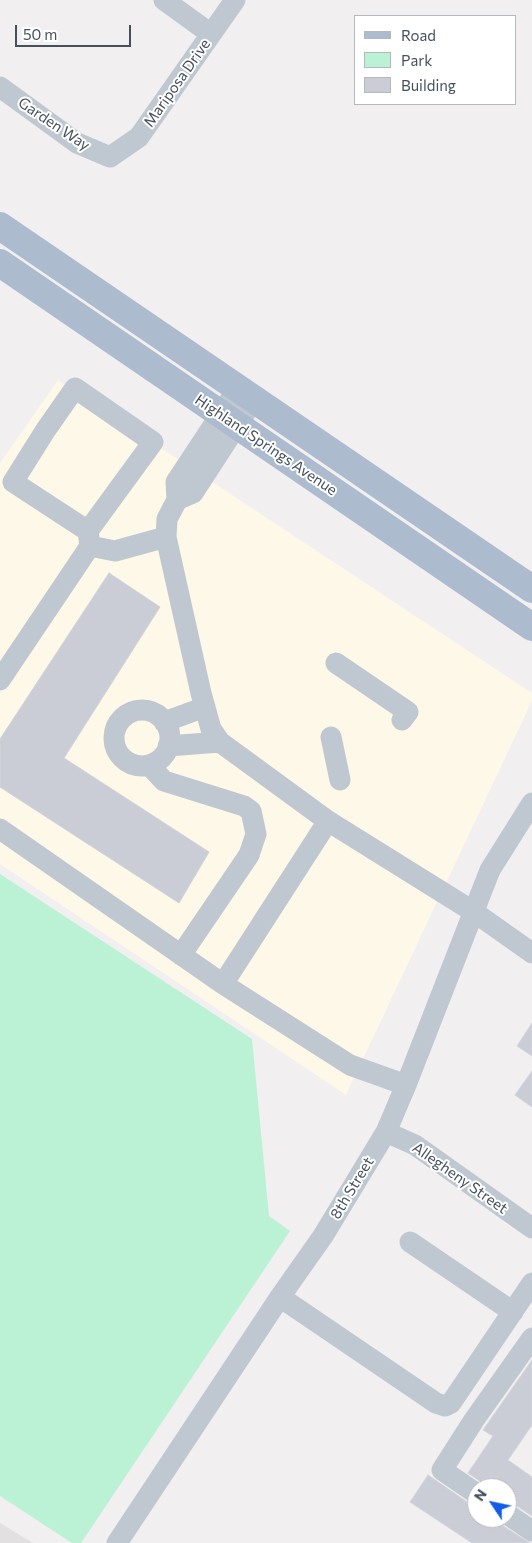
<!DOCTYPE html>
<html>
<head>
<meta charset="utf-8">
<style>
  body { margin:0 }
  #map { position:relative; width:532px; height:1543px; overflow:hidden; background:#f1efef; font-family:Commissioner,sans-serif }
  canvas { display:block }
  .legend { position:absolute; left:354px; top:15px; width:162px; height:90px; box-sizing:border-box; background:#fff; border:1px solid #b5b9be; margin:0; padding:6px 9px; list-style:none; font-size:15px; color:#46505d }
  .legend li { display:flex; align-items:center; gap:10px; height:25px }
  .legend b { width:25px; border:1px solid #b5b9be }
  .north { position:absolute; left:467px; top:1478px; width:50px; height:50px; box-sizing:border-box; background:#fff; border:1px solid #b5b9be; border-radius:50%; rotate:304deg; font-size:14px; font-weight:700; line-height:20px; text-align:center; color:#46505d }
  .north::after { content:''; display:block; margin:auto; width:18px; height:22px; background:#125de8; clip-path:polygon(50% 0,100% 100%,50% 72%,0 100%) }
  .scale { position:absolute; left:15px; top:25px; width:116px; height:22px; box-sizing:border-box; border:2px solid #46505d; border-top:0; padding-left:6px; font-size:15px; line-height:18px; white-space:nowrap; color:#46505d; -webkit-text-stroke:4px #fff; paint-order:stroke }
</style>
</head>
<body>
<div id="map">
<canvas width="532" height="1543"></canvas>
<ul class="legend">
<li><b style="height:6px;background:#adbbcf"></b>Road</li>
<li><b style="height:14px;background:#bbf1d4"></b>Park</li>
<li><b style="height:14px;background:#cacdd5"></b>Building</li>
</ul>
<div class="north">N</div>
<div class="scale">50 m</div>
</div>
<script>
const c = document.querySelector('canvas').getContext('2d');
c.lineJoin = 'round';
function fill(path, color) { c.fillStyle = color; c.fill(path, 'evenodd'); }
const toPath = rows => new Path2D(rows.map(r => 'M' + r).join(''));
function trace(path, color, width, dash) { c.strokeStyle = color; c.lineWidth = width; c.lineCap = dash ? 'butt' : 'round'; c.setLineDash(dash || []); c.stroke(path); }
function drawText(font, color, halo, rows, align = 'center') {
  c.font = font + ' Commissioner,sans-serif'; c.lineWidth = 4; c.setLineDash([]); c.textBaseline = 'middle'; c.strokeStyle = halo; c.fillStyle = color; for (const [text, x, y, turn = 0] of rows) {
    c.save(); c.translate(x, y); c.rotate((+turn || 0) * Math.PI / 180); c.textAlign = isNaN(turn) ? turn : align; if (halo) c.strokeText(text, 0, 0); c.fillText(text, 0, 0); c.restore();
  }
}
const commercial = toPath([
  [58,380,532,693,532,701,346,1095,0,864,0,463]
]);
const education = toPath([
  [0,1523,33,1543,0,1543]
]);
const green = toPath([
  [0,874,252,1039,269,1216,290,1231,81,1543,72,1543,0,1496]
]);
const building = toPath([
  [109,573,160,607,64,758,209,852,179,903,0,787,0,739,109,573],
  [532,1023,532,1056,517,1046,532,1023],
  [532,1071,532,1107,515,1095,532,1071],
  [532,1360,532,1425,508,1460,532,1477,532,1516,514,1504,507,1502,507,1488,488,1488,484,1484,468,1473,493,1436,483,1430,532,1360],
  [428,1475,470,1504,477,1507,477,1518,495,1518,500,1524,530,1543,472,1543,410,1502,428,1475]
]);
const minor = toPath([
  [164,0,211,34],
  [0,87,77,143,110,157,139,137,235,0],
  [238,388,176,482,177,500,167,519,166,537,201,693,211,729,220,742,328,821,474,912,532,953],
  [177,500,193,493,254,399],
  [88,531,13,482,45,431,75,388,153,442,88,531,90,546],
  [336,663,408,712,402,720],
  [0,680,90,546,115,551,166,537],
  '114 738a28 28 0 1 1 56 0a28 28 0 1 1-56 0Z',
  [164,722,205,707],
  [331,737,340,780],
  [168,746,220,742],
  [149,765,164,781,244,806,251,811,256,834,249,855,181,955],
  [328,821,223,984,350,1065,406,1085],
  [0,829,223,984],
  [386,1132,415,1145,532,1228],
  [410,1242,513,1312],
  [280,1297,436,1403,445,1406,451,1403,532,1283],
  [477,1494,442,1470,474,1420,532,1338],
  [507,1514,532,1531],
  [117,1543,280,1297,323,1236,386,1132,406,1085,490,870,532,803]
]);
const major = toPath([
  [0,226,532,589],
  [0,263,532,627]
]);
const streetNames = [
  ["Mariposa Drive",177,83,-55],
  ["Garden Way",54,124,34],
  ["Highland Springs Avenue",266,445,34],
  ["Allegheny Street",460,1178,35],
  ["8th Street",352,1188,-59]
];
fill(commercial, '#fdf8e7');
fill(education, '#e2e0e1');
fill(green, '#bbf1d4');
fill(building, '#cacdd5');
trace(building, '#d2d4db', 1);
trace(minor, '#bfc8d1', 21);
trace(major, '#adbbcf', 28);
drawText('15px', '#46505d', '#fff', streetNames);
</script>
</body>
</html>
